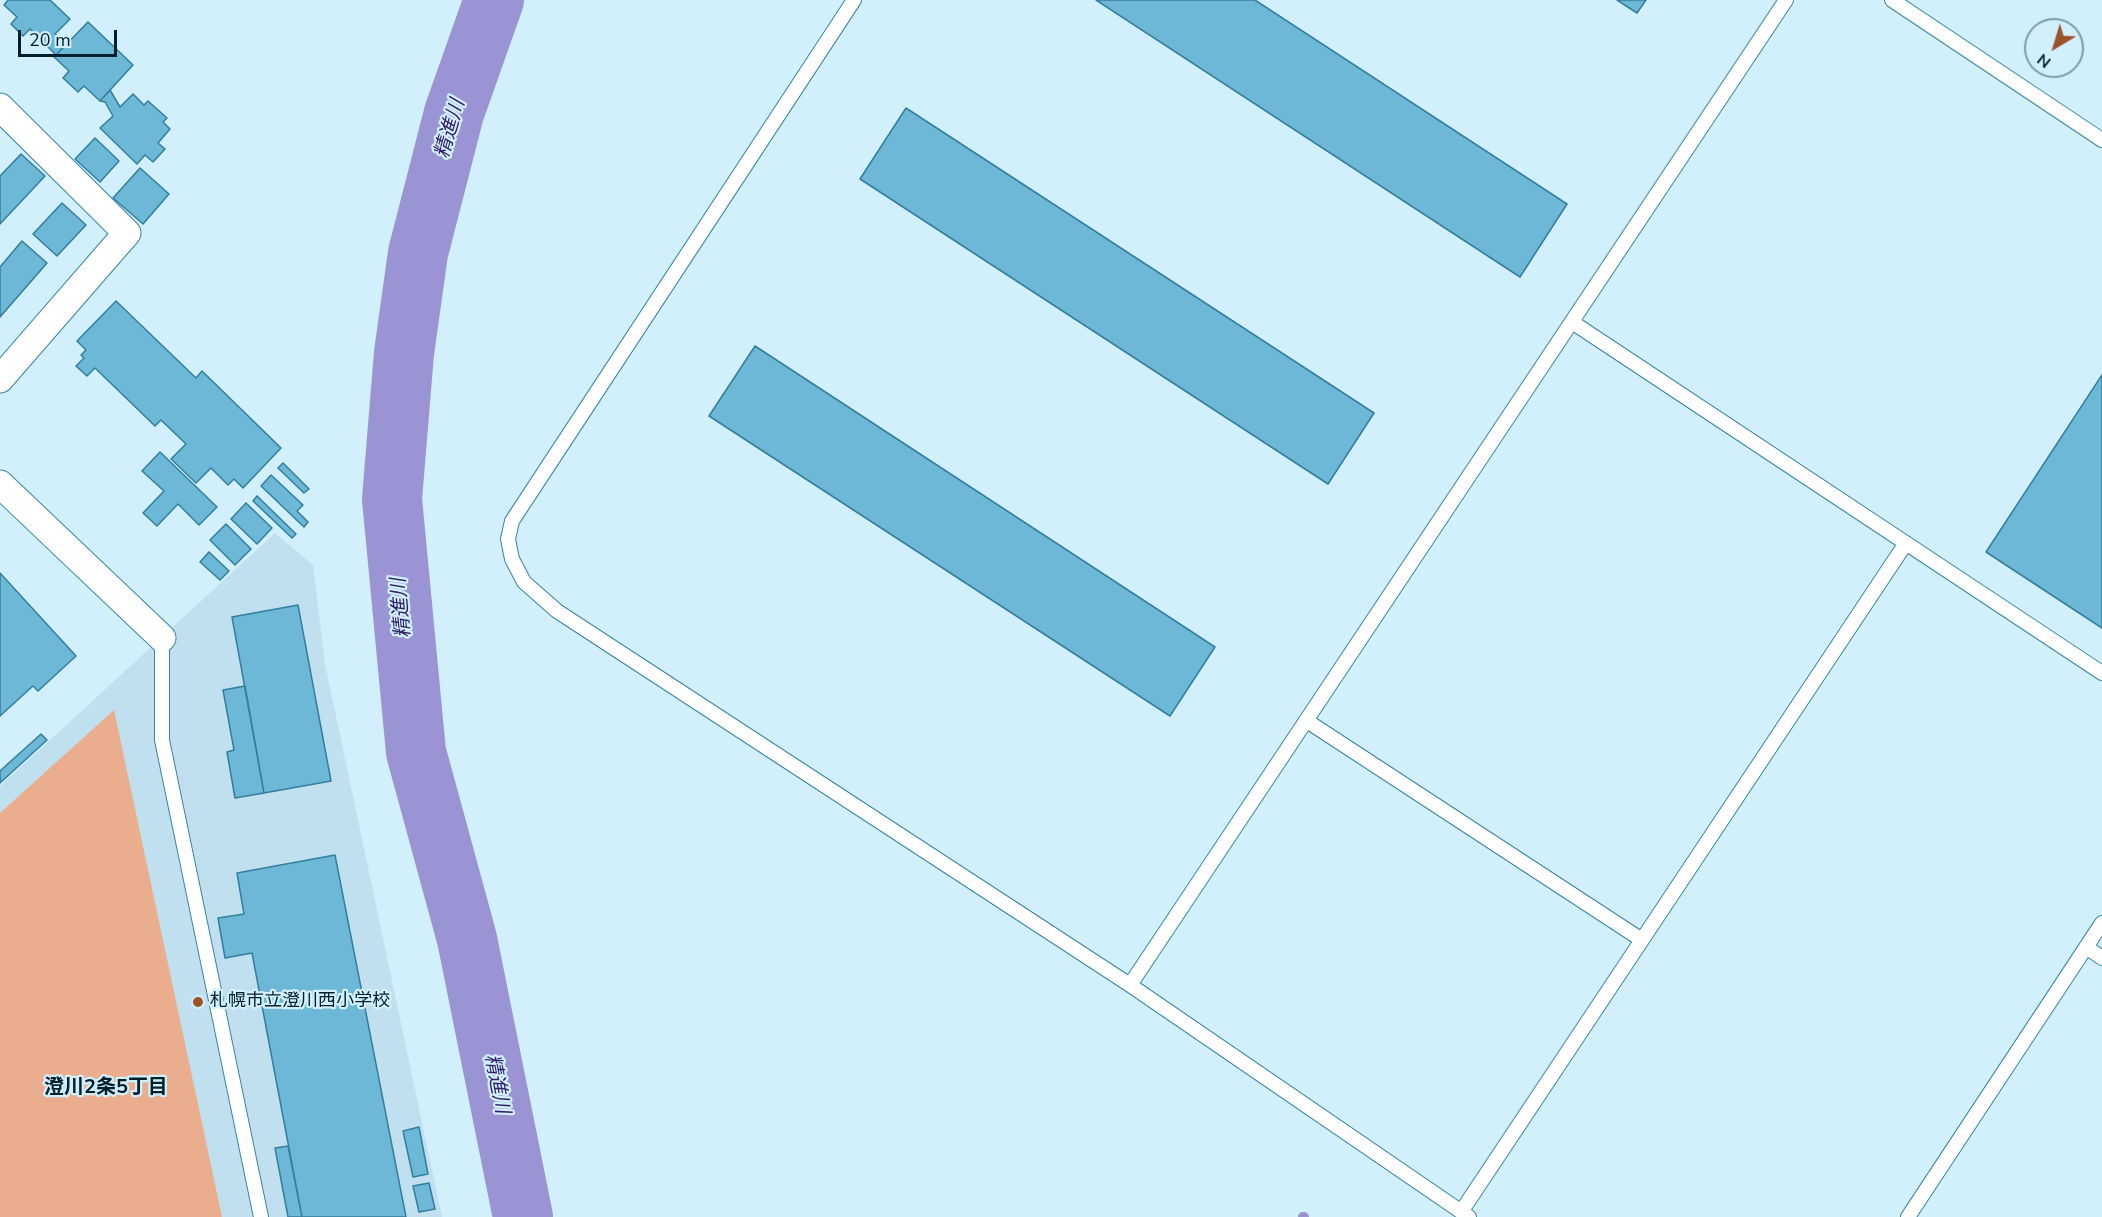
<!DOCTYPE html>
<html>
<head>
<meta charset="utf-8">
<style>
  body { margin:0 }
  #map { position:relative; width:2102px; height:1217px; overflow:hidden; background:#d2effc; font-family:"Nunito Sans",sans-serif }
  canvas { display:block }
  .north { position:absolute; left:2024px; top:18px; width:60px; height:60px; box-sizing:border-box; background:#d2effc; border:2px solid #7e9ca9; border-radius:50%; rotate:218deg; font-size:16px; font-weight:700; line-height:24px; text-align:center; color:#01202c }
  .north::after { content:''; display:block; margin:auto; width:21px; height:27px; background:#9a532b; clip-path:polygon(50% 0,100% 100%,50% 72%,0 100%) }
  .scale { position:absolute; left:18px; top:30px; width:99px; height:27px; box-sizing:border-box; border:3px solid #01202c; border-top:0; padding-left:8px; font-size:18px; line-height:21px; white-space:nowrap; color:#01202c; -webkit-text-stroke:4px #d2effc; paint-order:stroke }
</style>
</head>
<body>
<div id="map">
<canvas width="2102" height="1217"></canvas>
<div class="north">N</div>
<div class="scale">20 m</div>
</div>
<script>
const c = document.querySelector('canvas').getContext('2d');
c.lineJoin = 'round';
function fill(path, color) { c.fillStyle = color; c.fill(path, 'evenodd'); }
const toPath = rows => new Path2D(rows.map(r => 'M' + r).join(''));
function trace(path, color, width, dash) { c.strokeStyle = color; c.lineWidth = width; c.lineCap = dash ? 'butt' : 'round'; c.setLineDash(dash || []); c.stroke(path); }
function drawText(font, color, halo, rows, align = 'center') {
  c.font = font + ' "Nunito Sans","Noto Sans JP",sans-serif'; c.lineWidth = 4.5; c.setLineDash([]); c.textBaseline = 'middle'; c.strokeStyle = halo; c.fillStyle = color; for (const [text, x, y, turn = 0] of rows) {
    c.save(); c.translate(x, y); c.rotate((+turn || 0) * Math.PI / 180); c.textAlign = isNaN(turn) ? turn : align; if (halo) c.strokeText(text, 0, 0); c.fillText(text, 0, 0); c.restore();
  }
}
const built = toPath([
  [275,533,313,565,325,664,442,1217,0,1217,0,786]
]);
const green = toPath([
  [114,710,222,1217,0,1217,0,813]
]);
const stream = toPath([
  [1303,1217,1304,1217]
]);
const river = toPath([
  [494,0,454,113,418,253,404,353,392,499,416,752,467,939,523,1217]
]);
const building = toPath([
  [8,0,50,0,70,19,55,34,66,44,56,55,30,29,23,36,11,24,17,17,4,5,8,0],
  [1096,0,1255,0,1567,204,1520,277,1096,0],
  [1617,0,1646,0,1637,13,1617,0],
  [88,22,133,65,100,101,84,86,78,92,63,78,69,71,54,57,88,22],
  [110,90,120,107,133,94,144,105,148,101,167,118,163,122,170,129,158,143,165,149,153,162,145,155,137,164,100,128,113,116,105,102,100,101,110,90],
  [906,108,1374,413,1328,484,860,179,906,108],
  [95,138,119,161,100,182,75,159,95,138],
  [21,154,45,176,0,224,0,176,21,154],
  [140,168,169,194,143,224,113,198,140,168],
  [62,203,86,225,57,256,33,234,62,203],
  [22,241,47,263,0,317,0,267,22,241],
  [116,301,196,378,202,371,281,448,243,488,234,479,228,485,211,468,196,483,171,459,186,444,161,420,155,426,95,368,87,376,76,366,84,358,81,355,86,350,77,341,116,301],
  [755,346,1215,647,1170,716,709,416,755,346],
  [2102,375,2102,628,1986,552,2102,375],
  [160,452,217,507,199,525,178,504,157,526,143,513,164,491,142,471,160,452],
  [283,463,309,489,304,493,278,468,283,463],
  [271,475,303,505,297,511,308,522,304,527,261,486,271,475],
  [257,496,296,534,292,538,253,501,257,496],
  [246,503,272,528,257,544,231,519,246,503],
  [226,524,251,549,235,565,210,540,226,524],
  [209,552,229,571,220,580,200,562,209,552],
  [0,573,76,656,38,691,33,686,0,716,0,573],
  [298,605,331,781,264,793,232,617,298,605],
  [245,686,264,793,235,798,227,752,234,750,223,690,245,686],
  [41,734,47,740,0,783,0,771,41,734],
  [335,855,406,1217,302,1217,252,953,225,958,218,918,244,914,237,873,335,855],
  [419,1127,428,1174,413,1177,403,1131,419,1127],
  [288,1146,302,1217,288,1217,275,1148,288,1146],
  [429,1183,435,1209,419,1212,413,1186,429,1183]
]);
const service = toPath([
  [854,0,512,521,508,539,512,559,524,582,557,611,1130,985,1469,1217],
  [1892,0,2102,140],
  [1572,322,2102,673],
  [162,638,162,740,261,1217],
  [1307,721,1642,940],
  [2086,947,2102,958],
  [1130,985,1786,0],
  [1461,1212,1906,543],
  [1908,1217,2102,923]
]);
const minor = toPath([
  [0,107,127,233,0,379],
  [0,484,162,638]
]);
const markers = [
  [198,1002,6,"#9a532b"]
];
const poiNames = [
  ["札幌市立澄川西小学校",210,1002]
];
const waterNames = [
  ["精進川",451,129,-74],
  ["精進川",402,608,-95],
  ["精進川",496,1084,79]
];
const neighbourhoodNames = [
  ["澄川2条5丁目",106,1088]
];
fill(built, '#c1e0ef');
fill(green, '#eaad8d');
trace(stream, '#9a94d5', 10);
trace(river, '#9a94d5', 60);
fill(building, '#6db7d7');
trace(building, '#337e9d', 1.5);
trace(service, '#3a85a4', 16);
trace(minor, '#3a85a4', 29);
trace(service, '#fff', 14);
trace(minor, '#fff', 27);
for (const [x, y, r, color] of markers) { const dot = new Path2D(); dot.arc(x, y, r, 0, 2 * Math.PI); c.fillStyle = color; c.fill(dot); trace(dot, '#d2effc', 2); }
drawText('18px', '#01202c', '#d2effc', poiNames, 'left');
drawText('italic 20px', '#301e6a', '#d2effc', waterNames);
drawText('bold 20px', '#01202c', '#d2effc', neighbourhoodNames);
</script>
</body>
</html>
